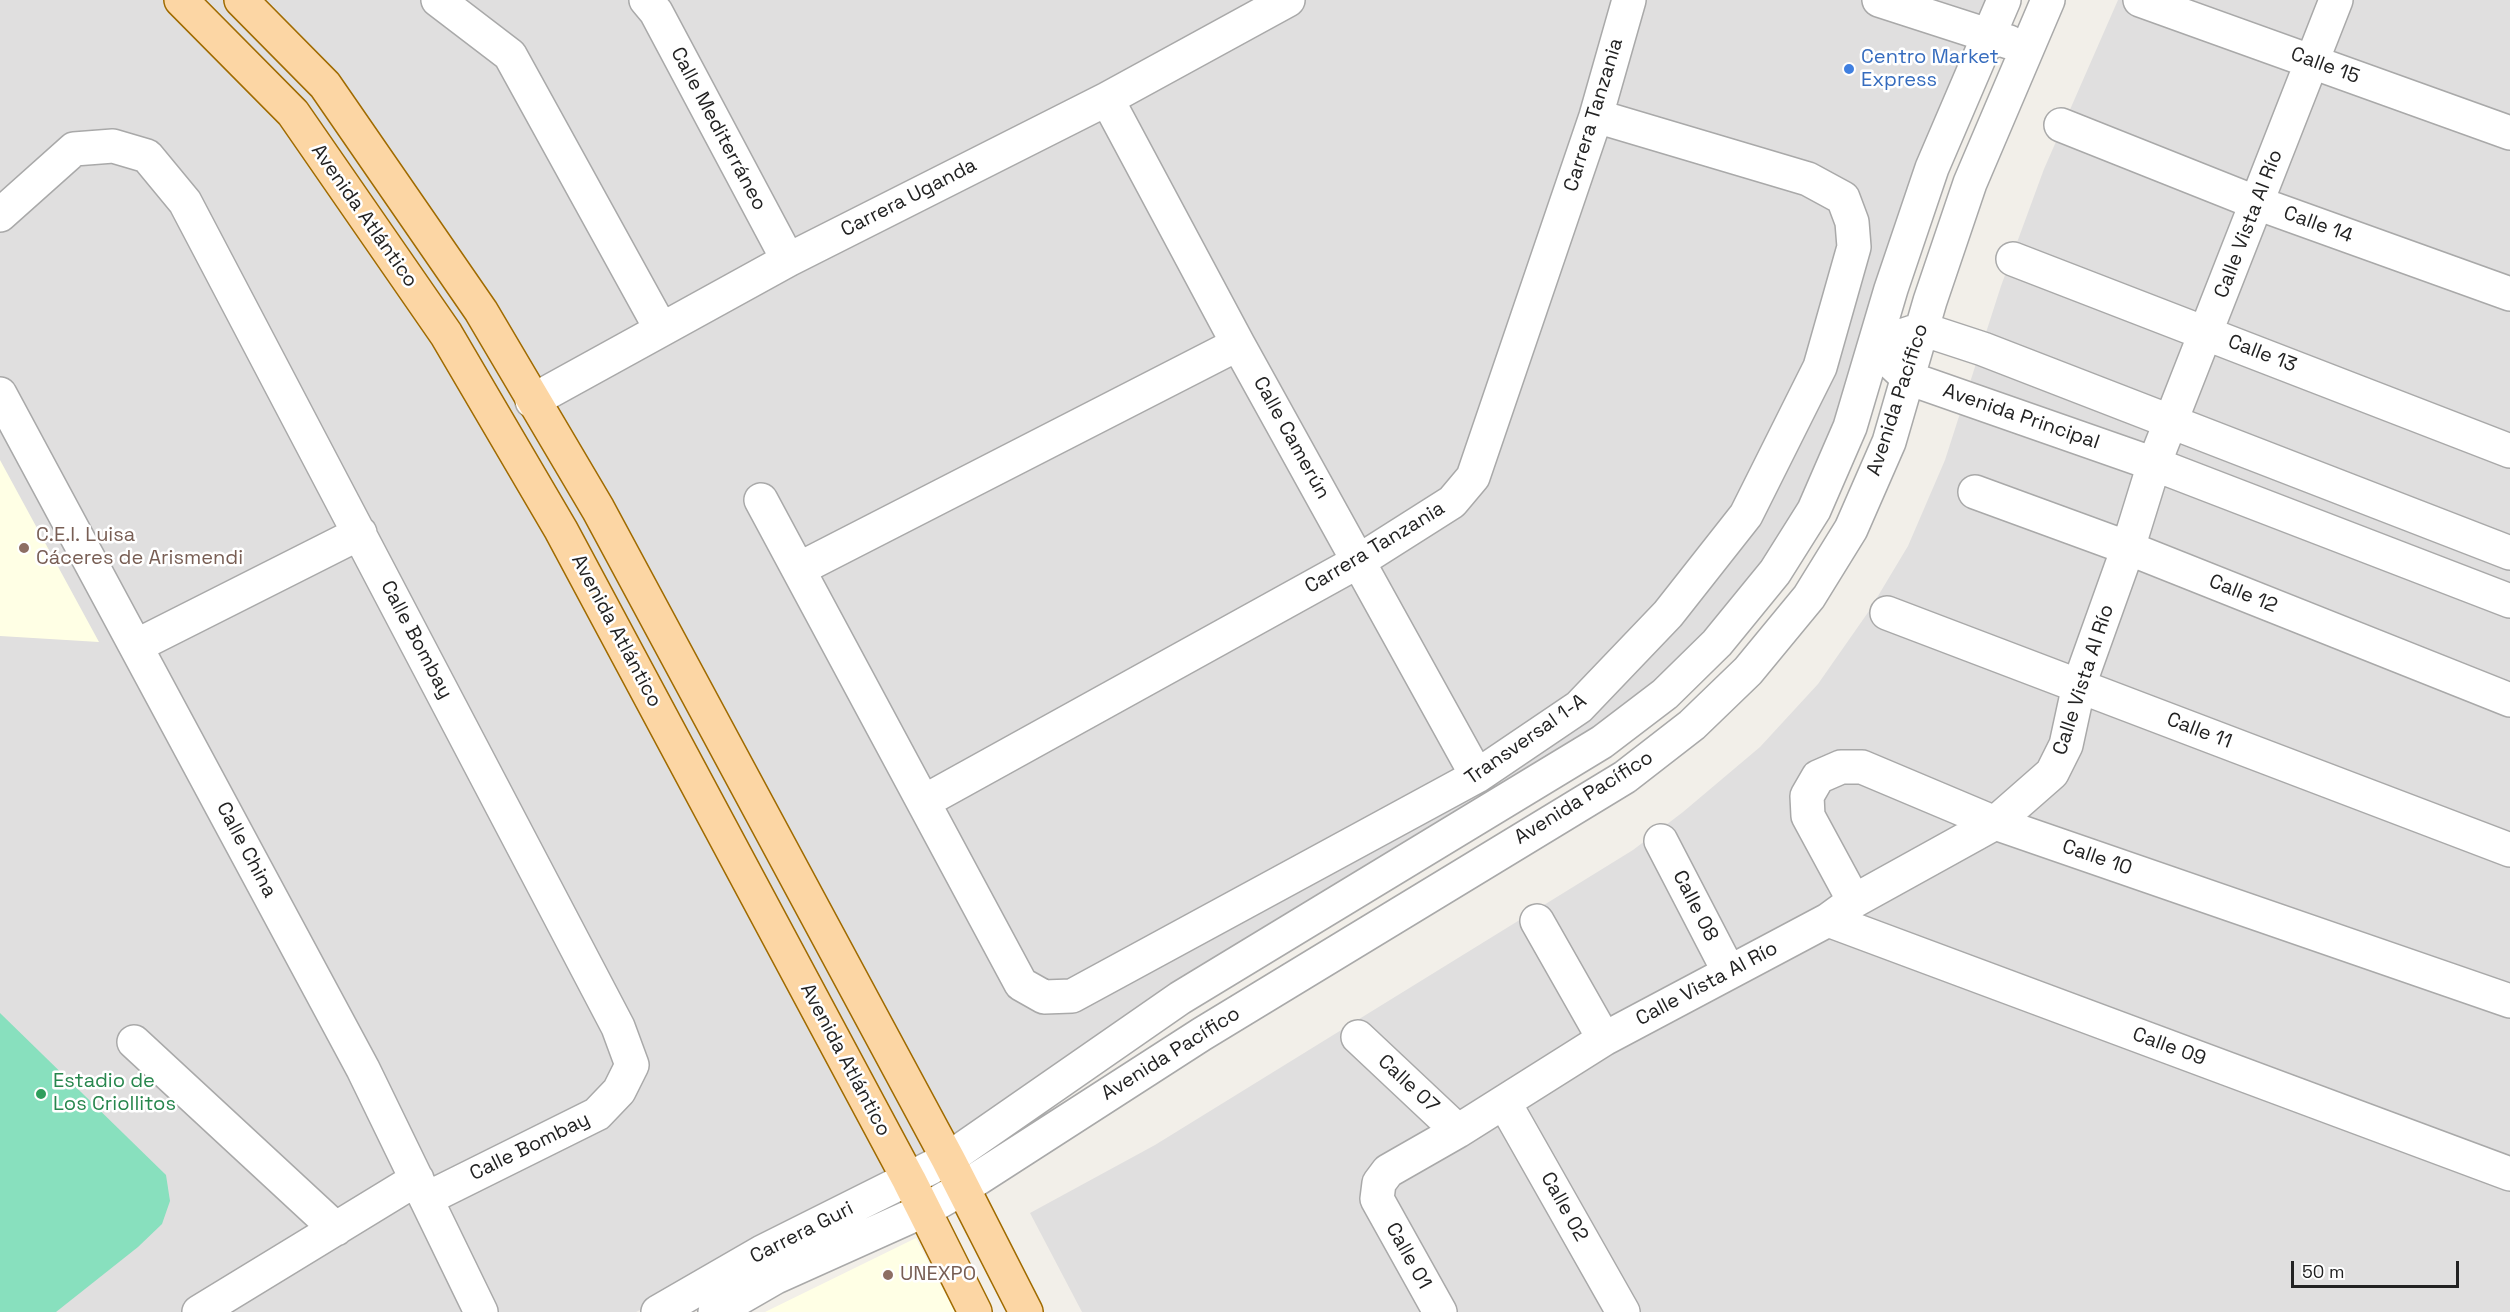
<!DOCTYPE html>
<html>
<head>
<meta charset="utf-8">
<style>
  body { margin:0 }
  #map { position:relative; width:2510px; height:1312px; overflow:hidden; background:#f2efe9; font-family:"Space Grotesk",sans-serif }
  canvas { display:block }
  .scale { position:absolute; left:2291px; top:1261px; width:168px; height:27px; box-sizing:border-box; border:3px solid #222; border-top:0; padding-left:8px; font-size:18px; line-height:21px; white-space:nowrap; color:#222; -webkit-text-stroke:4px #fff; paint-order:stroke }
</style>
</head>
<body>
<div id="map">
<canvas width="2510" height="1312"></canvas>
<div class="scale">50 m</div>
</div>
<script>
const c = document.querySelector('canvas').getContext('2d');
c.lineJoin = 'round';
function fill(path, color) { c.fillStyle = color; c.fill(path, 'evenodd'); }
const toPath = rows => new Path2D(rows.map(r => 'M' + r).join(''));
function trace(path, color, width, dash) { c.strokeStyle = color; c.lineWidth = width; c.lineCap = dash ? 'butt' : 'round'; c.setLineDash(dash || []); c.stroke(path); }
function drawText(font, color, halo, rows, align = 'center') {
  c.font = font + ' "Space Grotesk",sans-serif'; c.lineWidth = 5; c.setLineDash([]); c.textBaseline = 'middle'; c.strokeStyle = halo; c.fillStyle = color; for (const [text, x, y, turn = 0] of rows) {
    c.save(); c.translate(x, y); c.rotate((+turn || 0) * Math.PI / 180); c.textAlign = isNaN(turn) ? turn : align; if (halo) c.strokeText(text, 0, 0); c.fillText(text, 0, 0); c.restore();
  }
}
const residential = toPath([
  [0,0,2004,0,1775,572,1602,742,762,1252,636,1312,0,1312],
  [2118,0,2510,0,2510,1312,1082,1312,1030,1213,1155,1145,1633,850,1683,812,1760,747,1818,684,1869,611,1908,546,1945,460,2001,286,2044,169]
]);
const education = toPath([
  [0,460,99,642,0,636],
  [916,1238,955,1312,765,1312]
]);
const pitch = toPath([
  [0,1013,166,1175,170,1201,162,1224,138,1247,56,1312,0,1312]
]);
const minor = toPath([
  [438,0,510,55,661,329],
  [646,0,656,12,788,260],
  [1879,0,2009,42],
  [2140,0,2510,133],
  [1107,99,1238,344,1477,776],
  [2061,125,2257,203,2510,294],
  [0,215,74,149,113,146,147,156,185,202,618,1027,632,1065,619,1091,597,1114,426,1199],
  [2013,259,2510,451],
  [1901,336,1922,329,1983,349,2510,553],
  [1893,364,1908,378,2154,464,2510,601],
  [0,394,363,1069,481,1312],
  [532,401,788,260,1107,99,1288,0],
  [1975,492,2128,548,2510,700],
  [761,500,1021,984,1044,997,1072,996,1477,776,1579,707,1668,614,1746,515,1820,367,1854,247,1852,222,1843,198,1808,179,1596,116],
  [799,569,1238,344],
  [1887,613,2510,850],
  [136,646,360,533],
  [925,801,1359,561,1452,502,1473,477,1596,116,1629,0],
  [1661,841,1729,972],
  [1854,901,1808,816,1807,796,1818,777,1841,767,1862,767,1995,823,2510,1001],
  [1828,920,2510,1174],
  [1537,921,1604,1039],
  [1358,1037,1458,1131],
  [134,1042,336,1229],
  [1504,1102,1623,1312],
  [199,1312,417,1179],
  [658,1312,762,1252,948,1159,1180,998,1602,742,1665,694,1717,643,1775,572,1814,510,1850,427,1891,289,1932,168,2004,0],
  [715,1312,776,1277,925,1210,963,1188,1202,1034,1625,777,1692,725,1748,671,1809,597,1851,529,1889,442,1930,301,1970,183,2048,0],
  [1440,1312,1377,1199,1379,1183,1388,1171,1458,1131,1604,1039,1828,920,1854,901,1995,823,2052,773,2066,745,2079,685,2128,548,2154,464,2336,0]
]);
const major = toPath([
  [181,0,293,113,446,334,561,530,909,1180,975,1312],
  [241,0,325,85,481,311,598,509,948,1159,1026,1312]
]);
const markers = [
  [1849,69,6,"#3f7fe0"],
  [24,548,6,"#8d6e63"],
  [41,1094,6,"#2e9e5b"],
  [888,1275,6,"#8d6e63"]
];
const shopNames = [
  ["Centro Market",1861,58],
  ["Express",1861,81]
];
const streetNames = [
  ["Calle 15",2325,66,20],
  ["Carrera Tanzania",1594,115,-73],
  ["Calle Mediterráneo",718,129,62],
  ["Carrera Uganda",909,198,-27],
  ["Avenida Atlántico",364,216,55],
  ["Calle Vista Al Río",2249,224,-69],
  ["Calle 14",2318,225,20],
  ["Calle 13",2262,354,21],
  ["Avenida Pacífico",1898,400,-72],
  ["Avenida Principal",2021,417,19],
  ["Calle Camerún",1291,438,61],
  ["Carrera Tanzania",1375,548,-31],
  ["Calle 12",2243,594,22],
  ["Avenida Atlántico",616,631,62],
  ["Calle Bombay",416,640,62],
  ["Calle Vista Al Río",2084,680,-72],
  ["Calle 11",2199,731,21],
  ["Transversal 1-A",1526,740,-35],
  ["Avenida Pacífico",1584,798,-32],
  ["Calle China",246,850,62],
  ["Calle 10",2097,858,19],
  ["Calle 08",1695,906,63],
  ["Calle Vista Al Río",1707,984,-28],
  ["Calle 09",2169,1047,20],
  ["Avenida Pacífico",1171,1054,-32],
  ["Avenida Atlántico",845,1060,62],
  ["Calle 07",1408,1084,43],
  ["Calle Bombay",530,1147,-26],
  ["Calle 02",1564,1207,61],
  ["Carrera Guri",802,1233,-27],
  ["Calle 01",1408,1256,61]
];
const educationNames = [
  ["C.E.I. Luisa",36,536],
  ["Cáceres de Arismendi",36,559],
  ["UNEXPO",900,1275]
];
const leisureNames = [
  ["Estadio de",53,1082],
  ["Los Criollitos",53,1105]
];
fill(residential, '#e0dfdf');
fill(education, '#ffffe5');
fill(pitch, '#88e0be');
trace(minor, '#a9a9a9', 36);
trace(major, '#a06b00', 36);
trace(minor, '#fff', 33);
trace(major, '#fcd6a4', 33);
for (const [x, y, r, color] of markers) { const dot = new Path2D(); dot.arc(x, y, r, 0, 2 * Math.PI); c.fillStyle = color; c.fill(dot); trace(dot, '#fff', 2); }
drawText('20px', '#366cbe', '#fff', shopNames, 'left');
drawText('20px', '#222', '#fff', streetNames);
drawText('20px', '#785e54', '#fff', educationNames, 'left');
drawText('20px', '#27864d', '#fff', leisureNames, 'left');
</script>
</body>
</html>
